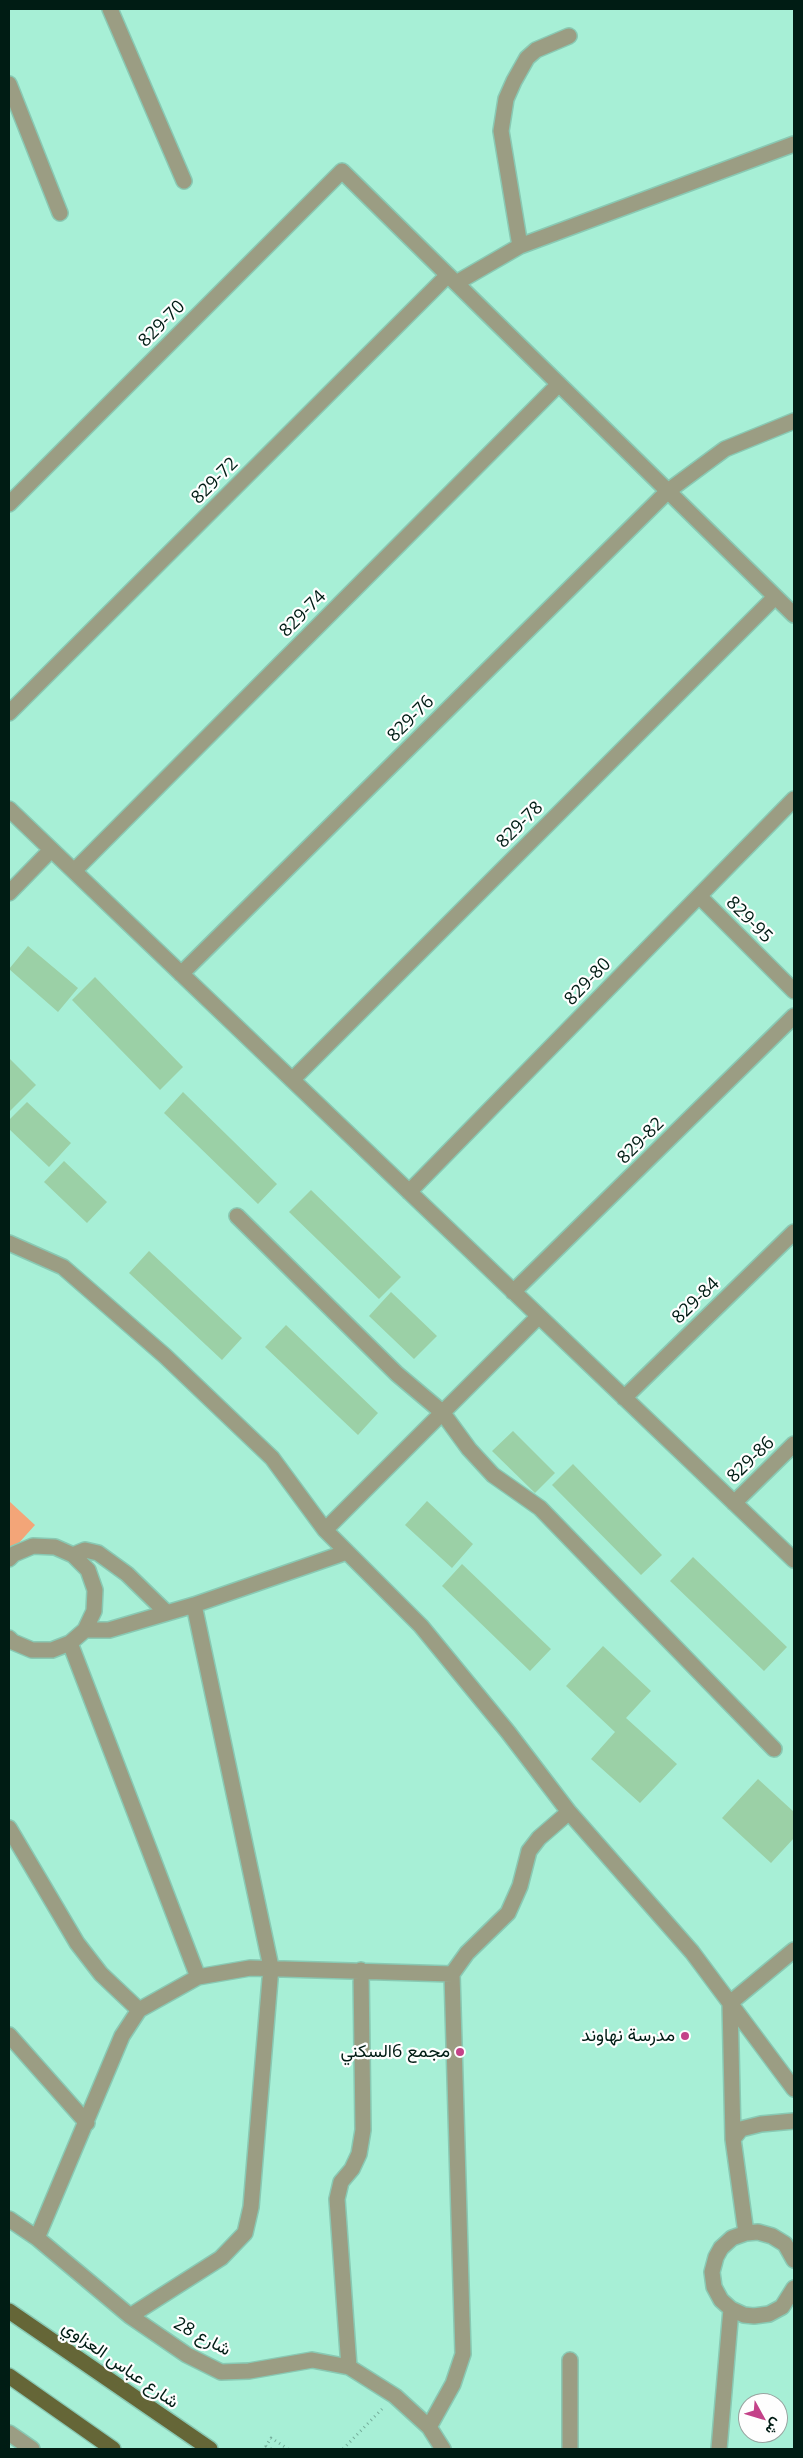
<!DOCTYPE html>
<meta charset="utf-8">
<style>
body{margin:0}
#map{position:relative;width:803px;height:2458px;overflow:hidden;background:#a7efd6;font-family:"Open Sans",Vazirmatn,sans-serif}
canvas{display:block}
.frame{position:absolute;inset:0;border:10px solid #001c14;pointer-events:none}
.north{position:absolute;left:738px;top:2393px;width:50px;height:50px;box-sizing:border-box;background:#fefefe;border:1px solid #98a4a0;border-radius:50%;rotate:129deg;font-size:14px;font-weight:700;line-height:20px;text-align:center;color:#001c14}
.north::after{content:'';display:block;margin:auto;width:18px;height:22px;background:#c44289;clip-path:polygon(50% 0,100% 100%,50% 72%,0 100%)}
</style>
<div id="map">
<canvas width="803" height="2458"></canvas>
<div class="frame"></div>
<div class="north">ش</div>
</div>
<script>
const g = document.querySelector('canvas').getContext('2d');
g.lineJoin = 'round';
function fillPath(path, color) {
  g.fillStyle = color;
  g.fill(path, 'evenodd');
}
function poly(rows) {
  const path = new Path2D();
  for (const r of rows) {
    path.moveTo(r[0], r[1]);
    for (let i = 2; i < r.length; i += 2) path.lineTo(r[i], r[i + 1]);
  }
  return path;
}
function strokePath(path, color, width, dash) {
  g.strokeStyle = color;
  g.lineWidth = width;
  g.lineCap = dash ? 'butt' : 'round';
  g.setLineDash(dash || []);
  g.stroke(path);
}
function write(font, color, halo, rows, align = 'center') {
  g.font = font + ' "Open Sans",Vazirmatn,sans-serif';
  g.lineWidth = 4.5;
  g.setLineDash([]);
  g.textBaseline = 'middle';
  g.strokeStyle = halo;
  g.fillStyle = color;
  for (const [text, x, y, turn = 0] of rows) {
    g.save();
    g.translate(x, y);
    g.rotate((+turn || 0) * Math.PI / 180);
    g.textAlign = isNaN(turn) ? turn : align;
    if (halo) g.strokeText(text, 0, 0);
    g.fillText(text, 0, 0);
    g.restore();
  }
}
fillPath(poly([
 [9,1501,35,1525,9,1554]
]), '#f3a578');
fillPath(poly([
 [28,946,78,988,58,1012,9,969],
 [95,977,183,1067,160,1090,72,1000],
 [9,1058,36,1085,9,1112],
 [183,1092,277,1184,258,1204,164,1113],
 [27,1102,71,1143,49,1167,9,1129,9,1120],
 [64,1161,107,1202,87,1223,44,1182],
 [311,1190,401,1277,379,1299,289,1212],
 [149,1251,242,1338,222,1360,129,1273],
 [391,1292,437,1336,414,1359,369,1316],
 [286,1325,378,1413,358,1435,265,1347],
 [513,1431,555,1473,535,1493,492,1451],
 [573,1464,662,1555,641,1575,552,1485],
 [427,1501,473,1544,452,1568,405,1525],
 [693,1557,787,1647,764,1671,670,1581],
 [462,1564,551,1649,530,1671,442,1586],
 [603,1646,651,1691,626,1718,677,1764,640,1803,591,1759,615,1732,566,1686],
 [758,1779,794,1812,794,1838,771,1863,722,1818]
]), '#9bd0a6');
const minor = poly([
 [110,9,184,181],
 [9,84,60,213],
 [520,246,794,144],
 [456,283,520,246,501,131,506,99,514,81,527,58,536,50,569,36],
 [9,504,342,171,794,615],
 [9,713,448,275],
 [9,809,794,1560],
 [74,871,559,384],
 [9,893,51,850],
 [699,896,794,991],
 [181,974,668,491,725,449,794,421],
 [292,1080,775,597],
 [409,1192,794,799],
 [237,1216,397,1374,442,1412,469,1449,493,1475,540,1508,774,1749],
 [9,1243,63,1267,165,1356,272,1458,325,1530,421,1626,508,1732,569,1812,692,1952,794,2089],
 [513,1292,794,1016],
 [624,1398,794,1232],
 [734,1503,794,1444],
 [325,1530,539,1316],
 [73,1555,85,1550,98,1553,127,1574,167,1613],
 [9,1559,14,1554,33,1546,55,1547,73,1555,88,1570,95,1590,94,1611,85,1630,70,1643,52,1650,32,1650,13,1642,9,1638],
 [85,1630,109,1630,194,1605,347,1552],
 [70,1643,198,1977],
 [9,1828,77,1943,101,1974,139,2010],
 [9,2035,87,2123],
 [733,2139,730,2003,794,1950],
 [9,2219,37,2238,130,2316,187,2355,221,2372,249,2371,312,2360,349,2367,395,2396,429,2427,443,2449],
 [746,2233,733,2139,741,2129,761,2124,794,2121],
 [37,2238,122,2036,139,2010,198,1977,250,1968,452,1974],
 [794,2260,785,2244,772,2236,758,2232,746,2233,732,2238,721,2248,716,2257,712,2272,714,2287,721,2300,731,2309,744,2315,754,2316,769,2314,782,2307,794,2288],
 [130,2316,221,2258,245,2233,251,2207,271,1967,194,1605],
 [570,2360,570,2449],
 [349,2367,337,2199,341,2182,352,2169,359,2154,363,2130,361,1970],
 [429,2427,453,2384,463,2354,452,1974,467,1953,508,1913,520,1886,529,1851,539,1838,569,1812],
 [9,2433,32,2449],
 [719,2449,731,2309]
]);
const major = poly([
 [9,2311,210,2449],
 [9,2376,113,2449]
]);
strokePath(minor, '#89c9b3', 18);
strokePath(major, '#89c9b3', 18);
strokePath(poly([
 [271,2449,266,2446,271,2438,288,2449],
 [343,2449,382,2409]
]), '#75af9b', 3, [1, 4]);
strokePath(minor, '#9b9d83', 15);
strokePath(major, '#656637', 15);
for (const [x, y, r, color] of [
 [685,2036,5,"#c44289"],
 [460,2052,5,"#c44289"]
]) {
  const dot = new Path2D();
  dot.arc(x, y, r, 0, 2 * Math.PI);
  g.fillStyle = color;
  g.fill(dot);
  strokePath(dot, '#fefefe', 2);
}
write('18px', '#001c14', '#fefefe', [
 ["829-70",162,324,-45],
 ["829-72",215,481,-45],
 ["829-74",303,614,-45],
 ["829-76",411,719,-45],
 ["829-78",520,825,-45],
 ["829-95",749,920,45],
 ["829-80",588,982,-46],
 ["829-82",641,1141,-45],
 ["829-84",696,1301,-44],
 ["829-86",751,1460,-44],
 ["شارع 28",202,2337,28],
 ["شارع عباس العزاوي",120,2365,35]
]);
write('18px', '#001c14', '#fefefe', [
 ["مدرسة نهاوند",675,2036],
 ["مجمع 6السكني",450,2052]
], 'right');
</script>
